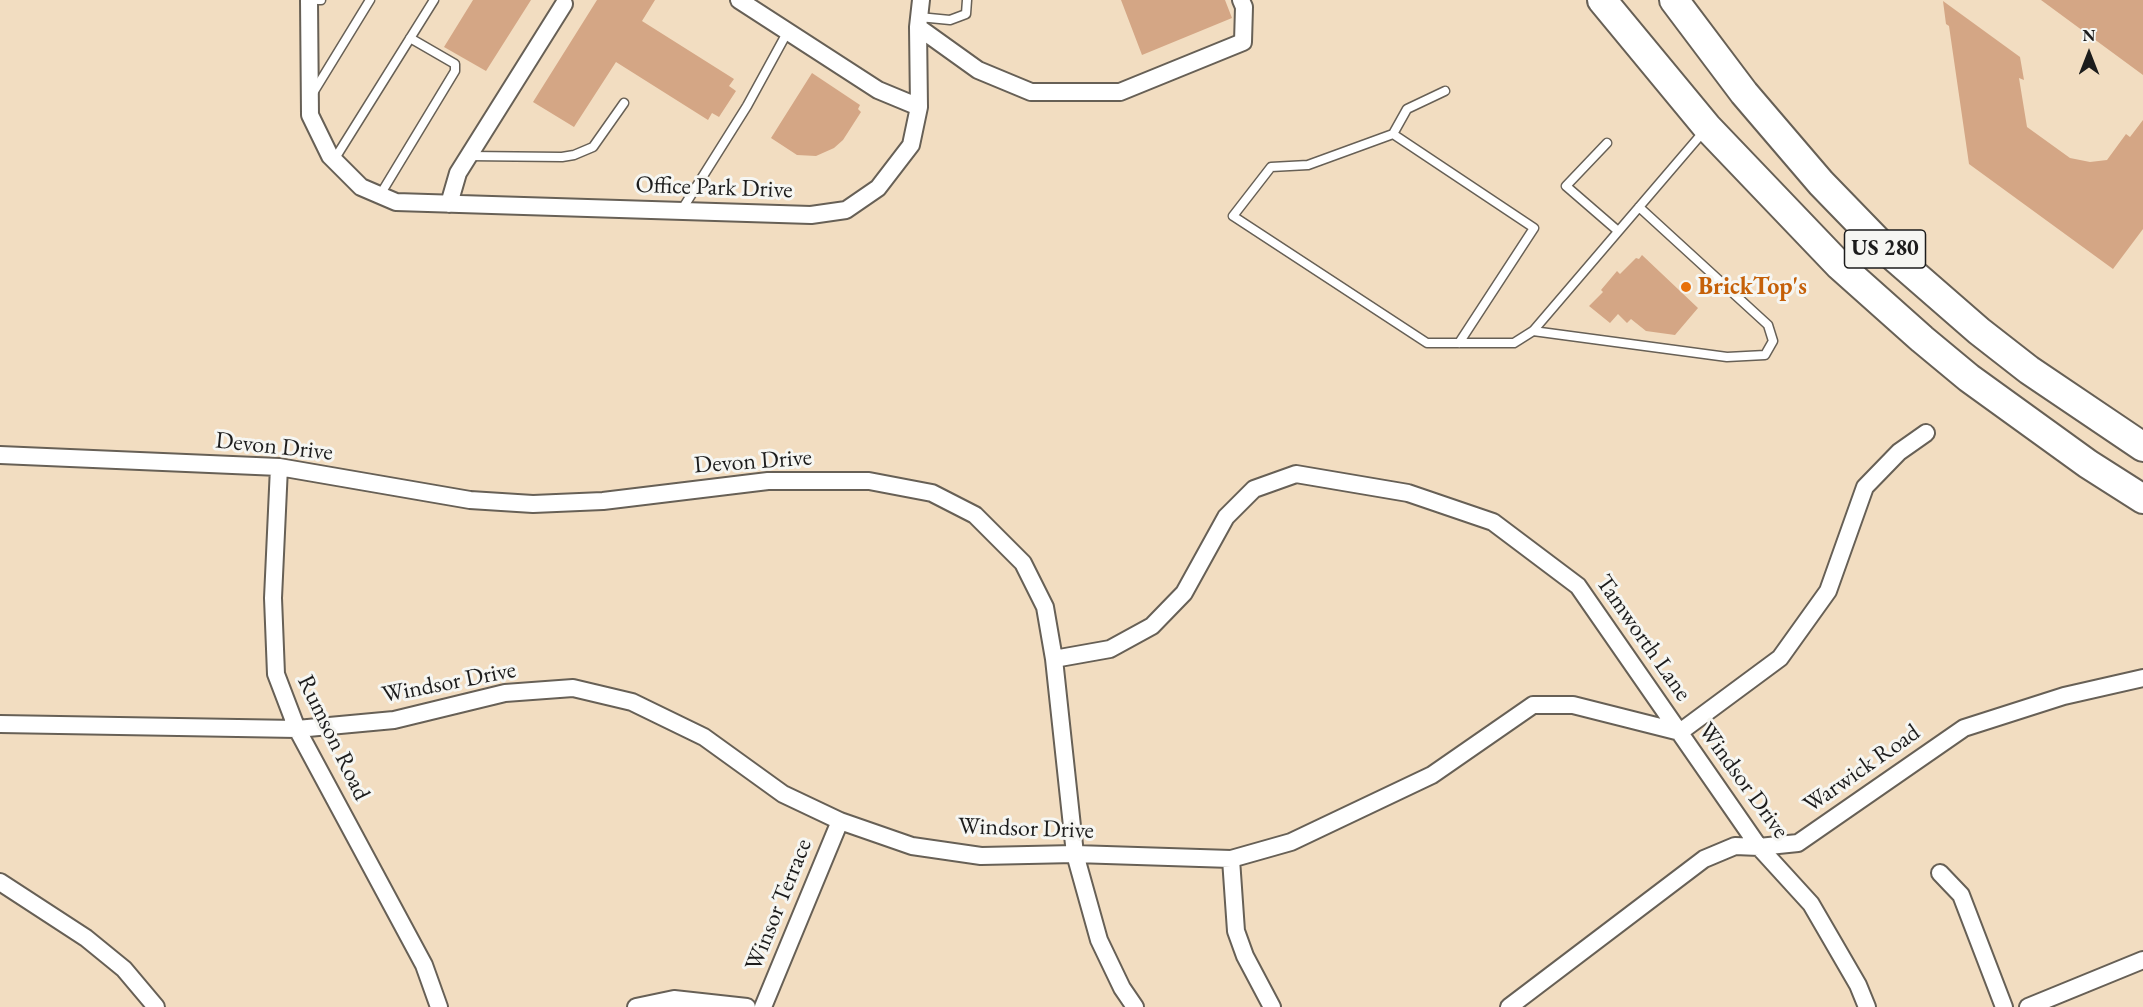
<!DOCTYPE html>
<style>
body{margin:0}
#map{position:relative;width:2143px;height:1007px;overflow:hidden;background:#f2ddc1;font-family:"EB Garamond",serif}
canvas{display:block}
.north{position:absolute;left:2059px;top:24px;width:60px;height:60px;-webkit-text-stroke:4px #f6f6f2;paint-order:stroke;rotate:0deg;font-size:16px;font-weight:700;line-height:24px;text-align:center;color:#1c1c1c}
.north::after{content:'';display:block;margin:auto;width:21px;height:27px;background:#1c1c1c;clip-path:polygon(50% 0,100% 100%,50% 72%,0 100%)}
</style>
<div id="map">
<canvas width="2143" height="1007"></canvas>
<div class="north">N</div>
</div>
<script>
const g = document.querySelector('canvas').getContext('2d');
g.lineJoin = 'round';
function fillPath(path, color) {
  g.fillStyle = color;
  g.fill(path, 'evenodd');
}
function poly(rows) {
  const path = new Path2D();
  for (const r of rows) {
    path.moveTo(r[0], r[1]);
    for (let i = 2; i < r.length; i += 2) path.lineTo(r[i], r[i + 1]);
  }
  return path;
}
function strokePath(path, color, width, dash) {
  g.strokeStyle = color;
  g.lineWidth = width;
  g.lineCap = dash ? 'butt' : 'round';
  g.setLineDash(dash || []);
  g.stroke(path);
}
function write(font, color, halo, rows, align = 'center') {
  g.font = font + ' "EB Garamond",serif';
  g.lineWidth = 6;
  g.setLineDash([]);
  g.textBaseline = 'middle';
  g.strokeStyle = halo;
  g.fillStyle = color;
  for (const [text, x, y, turn = 0] of rows) {
    g.save();
    g.translate(x, y);
    g.rotate((+turn || 0) * Math.PI / 180);
    g.textAlign = isNaN(turn) ? turn : align;
    if (halo) g.strokeText(text, 0, 0);
    g.fillText(text, 0, 0);
    g.restore();
  }
}
fillPath(poly([
 [473,0,531,0,486,71,444,47],
 [597,0,655,0,642,21,734,79,729,86,736,91,719,117,712,113,708,120,616,62,574,127,533,102],
 [1121,0,1225,0,1232,18,1142,55],
 [2041,0,2143,0,2143,75],
 [1943,1,2020,57,2024,80,2019,78,2027,127,2070,158,2090,162,2107,160,2126,134,2130,137,2143,120,2143,229,2113,269,1969,164,1949,26,1946,24],
 [812,73,860,105,858,109,861,112,843,140,834,148,816,156,797,155,771,138],
 [1642,255,1698,308,1675,335,1646,331,1631,319,1627,323,1618,314,1610,323,1589,306,1603,292,1601,290,1617,271,1620,274,1636,258,1639,259]
]), '#d4a685');
const service = poly([
 [318,0,321,0],
 [919,17,950,20,966,14,967,0],
 [1445,91,1407,109,1393,134,1308,165,1271,167,1233,216,1427,343,1514,343,1533,331,1705,130],
 [313,93,370,0],
 [1393,134,1534,228,1459,343],
 [1607,143,1566,186,1618,231],
 [469,156,562,157,574,155,593,147,624,103],
 [334,160,434,0],
 [380,195,455,71,455,64,410,38],
 [681,211,747,106,788,31],
 [1533,331,1727,357,1765,355,1773,341,1768,325,1639,207]
]);
const minor = poly([
 [309,0,310,115,330,156,361,187,396,202,811,215,846,210,878,188,911,145,919,107,918,27,921,0],
 [739,0,878,90,919,107],
 [918,27,978,70,1031,92,1120,92,1243,42,1244,7,1241,0],
 [449,204,458,173,564,4],
 [0,455,279,467,470,500,533,504,603,501,768,481,869,481,932,493,975,515,1023,563,1045,607,1054,659,1075,854,1099,940,1122,988,1135,1007],
 [279,467,273,598,276,674,297,729,424,965,439,1007],
 [1054,659,1110,649,1152,626,1184,593,1226,517,1254,489,1296,474,1408,493,1493,522,1578,586,1759,847,1811,904,1858,985,1867,1007],
 [0,724,297,729,394,720,505,693,573,688,632,702,704,737,783,794,840,821,912,846,981,856,1075,854,1231,859,1291,842,1432,775,1533,705,1573,705,1680,732],
 [1680,732,1780,658,1828,591,1865,487,1899,452,1926,433],
 [1231,859,1236,931,1245,956,1272,1007],
 [1940,873,1961,895,2004,1007],
 [0,882,86,938,124,969,156,1007],
 [636,1007,674,999,747,1007],
 [763,1007,840,821],
 [1509,1007,1704,859,1735,846,1759,847,1798,843,1964,728,2064,696,2143,678],
 [2028,1007,2143,960]
]);
const trunk = poly([
 [1602,0,1707,127,1839,265,1922,339,1969,378,2088,464,2143,499],
 [1674,0,1744,93,1821,183,1886,250,1979,331,2029,370,2143,447]
]);
strokePath(service, '#676056', 11);
strokePath(minor, '#676056', 20);
strokePath(trunk, '#676056', 32);
strokePath(service, '#fff', 8);
strokePath(minor, '#fff', 16);
strokePath(trunk, '#fff', 28);
for (const [x, y, r, color] of [
 [1686,287,6,"#e8710a"]
]) {
  const dot = new Path2D();
  dot.arc(x, y, r, 0, 2 * Math.PI);
  g.fillStyle = color;
  g.fill(dot);
  strokePath(dot, '#f6f6f2', 2);
}
for (const [x, y, w] of [
 [1885,249,81]
]) {
  const box = new Path2D();
  box.roundRect(x - w / 2, y - 19, w, 38, 4.5);
  g.fillStyle = '#f6f6f2';
  g.fill(box);
  strokePath(box, '#1c1c1c', 1.5);
}
write('bold 22px', '#1c1c1c', null, [
 ["US 280",1885,249]
]);
write('24px', '#1c1c1c', '#f6f6f2', [
 ["Office Park Drive",714,188,2],
 ["Devon Drive",274,447,6],
 ["Devon Drive",753,462,-4],
 ["Tamworth Lane",1643,638,55],
 ["Windsor Drive",449,683,-11],
 ["Rumson Road",333,738,64],
 ["Warwick Road",1862,769,-35],
 ["Windsor Drive",1743,781,54],
 ["Windsor Drive",1026,829,2],
 ["Winsor Terrace",779,905,-68]
]);
write('bold 24px', '#c56008', '#f6f6f2', [
 ["BrickTop's",1698,287]
], 'left');
</script>
